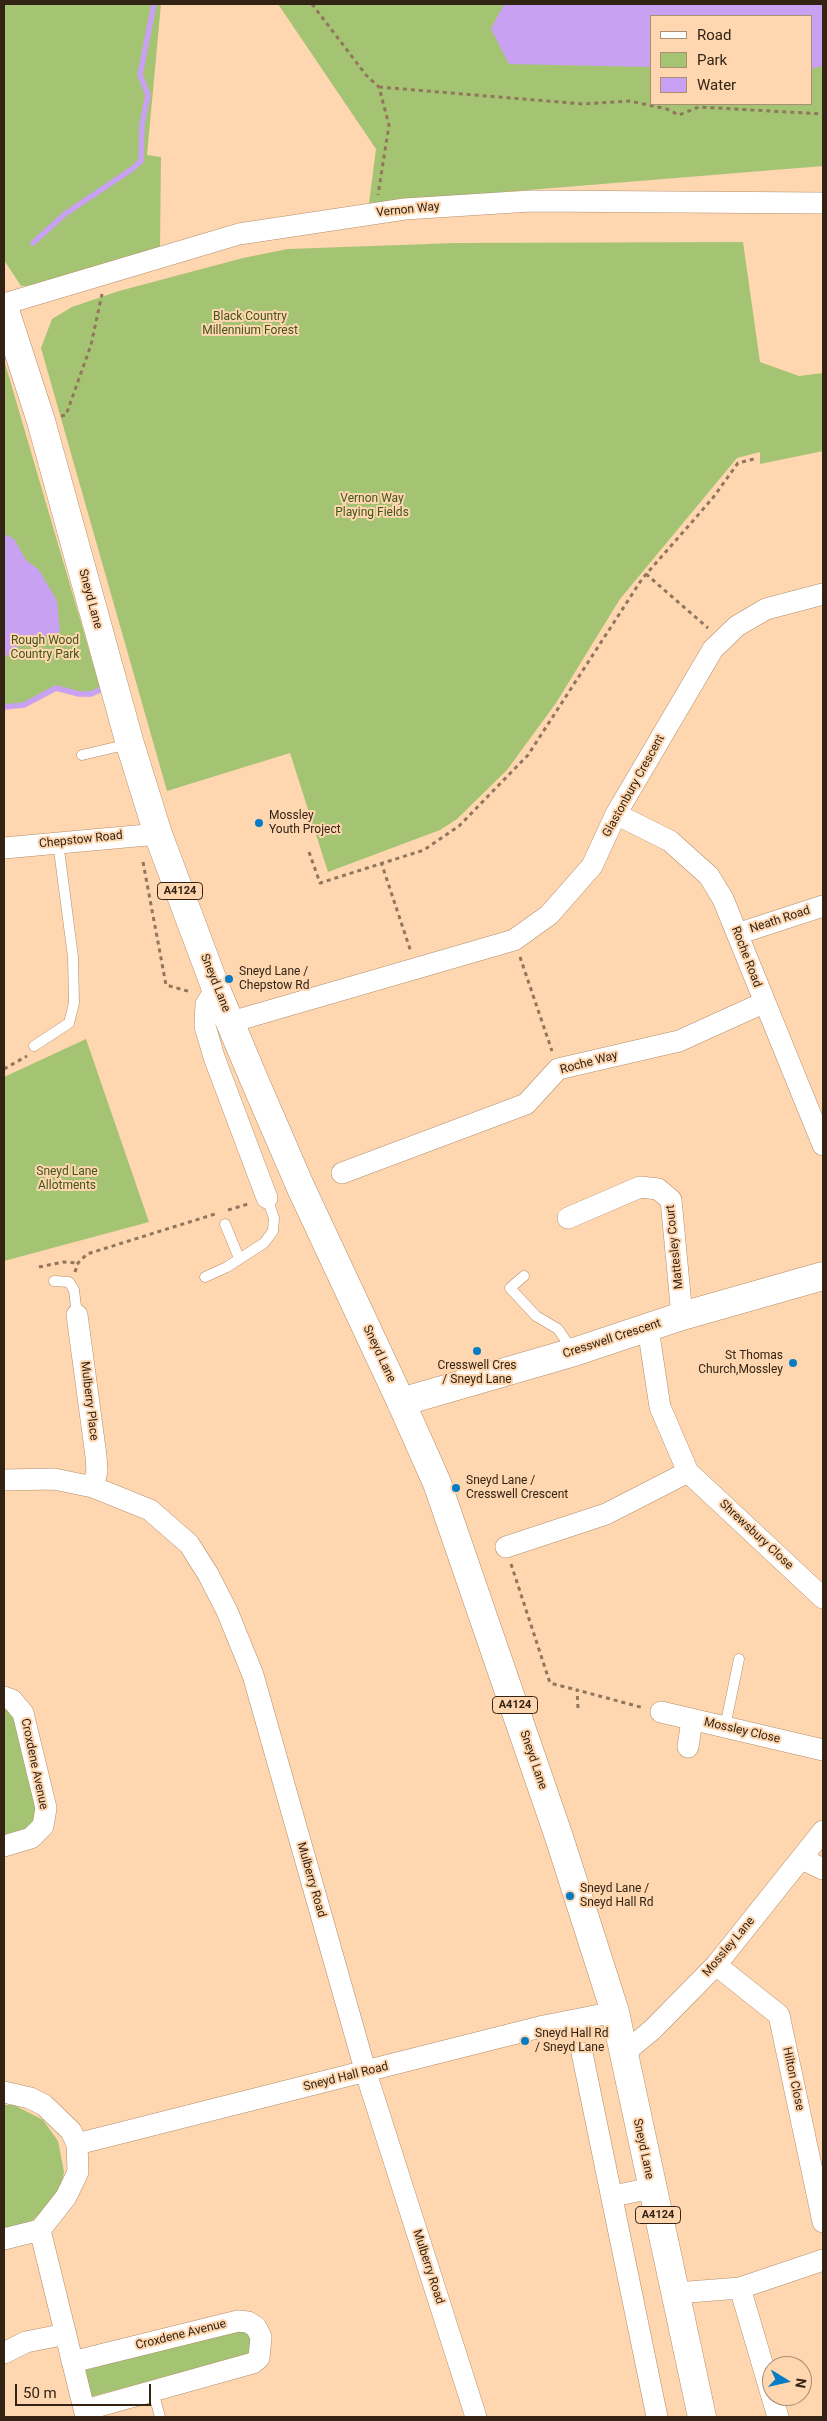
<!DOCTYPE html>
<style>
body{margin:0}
#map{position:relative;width:827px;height:2421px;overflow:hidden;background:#fed6b0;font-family:Roboto,sans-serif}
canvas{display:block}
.frame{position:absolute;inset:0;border:5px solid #322314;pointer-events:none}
.legend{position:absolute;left:650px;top:15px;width:162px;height:90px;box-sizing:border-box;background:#fed6b0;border:1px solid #ac8e72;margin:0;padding:6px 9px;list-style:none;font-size:15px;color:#322314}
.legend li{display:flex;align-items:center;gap:10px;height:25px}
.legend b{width:25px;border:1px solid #ac8e72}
.north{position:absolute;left:762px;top:2356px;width:50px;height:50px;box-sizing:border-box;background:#fed6b0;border:1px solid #ac8e72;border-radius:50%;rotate:99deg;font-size:14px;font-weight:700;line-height:20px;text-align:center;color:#322314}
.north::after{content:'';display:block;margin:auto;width:18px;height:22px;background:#057cc5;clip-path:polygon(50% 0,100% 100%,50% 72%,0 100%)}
.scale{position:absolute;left:15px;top:2384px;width:136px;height:22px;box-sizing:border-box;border:2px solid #322314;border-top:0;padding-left:6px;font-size:15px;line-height:18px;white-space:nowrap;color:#322314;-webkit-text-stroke:4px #fed6b0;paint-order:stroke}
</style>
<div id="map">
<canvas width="827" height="2421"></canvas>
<div class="frame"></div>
<ul class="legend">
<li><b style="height:6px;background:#fff"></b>Road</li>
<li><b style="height:14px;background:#a5c473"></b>Park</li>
<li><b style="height:14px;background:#c8a1f3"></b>Water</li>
</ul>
<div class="north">N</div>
<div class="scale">50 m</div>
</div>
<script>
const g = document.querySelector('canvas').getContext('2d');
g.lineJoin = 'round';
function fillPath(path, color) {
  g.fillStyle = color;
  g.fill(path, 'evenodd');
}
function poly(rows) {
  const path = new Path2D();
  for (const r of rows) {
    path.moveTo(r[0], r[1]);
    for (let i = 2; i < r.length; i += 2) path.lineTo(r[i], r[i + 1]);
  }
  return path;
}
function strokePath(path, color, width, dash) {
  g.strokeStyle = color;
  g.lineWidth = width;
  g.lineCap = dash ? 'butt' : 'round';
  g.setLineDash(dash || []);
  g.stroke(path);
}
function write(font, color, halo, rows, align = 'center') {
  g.font = font + ' Roboto,sans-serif';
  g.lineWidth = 4;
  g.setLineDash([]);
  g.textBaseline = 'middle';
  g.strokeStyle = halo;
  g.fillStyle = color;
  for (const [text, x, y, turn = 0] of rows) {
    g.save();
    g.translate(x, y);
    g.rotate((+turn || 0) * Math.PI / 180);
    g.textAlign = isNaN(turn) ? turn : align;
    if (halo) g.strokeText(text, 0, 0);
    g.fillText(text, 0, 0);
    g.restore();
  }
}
fillPath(poly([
 [4,4,161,4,147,155,161,157,160,247,42,285,21,286,4,260],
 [278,4,823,4,823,166,369,203,376,149],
 [651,16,811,16,811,104,651,104],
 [743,242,760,362,799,376,823,373,823,451,760,464,760,452,737,458,620,599,556,703,507,770,457,819,440,830,328,872,290,753,167,791,41,348,52,319,72,307,119,291,243,258,288,249,456,243],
 [4,360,97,677,104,688,91,694,79,694,56,688,24,705,4,707],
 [86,1039,149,1222,4,1261,4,1077],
 [4,1704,14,1716,39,1815,35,1825,4,1838],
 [4,2105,14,2105,43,2120,58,2141,64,2172,61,2188,50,2205,27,2225,4,2231],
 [236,2329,250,2331,253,2351,245,2355,90,2397,82,2371]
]), '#a5c473');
fillPath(poly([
 [504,4,823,4,823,66,811,69,811,16,651,16,651,67,509,64,491,29],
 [4,534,14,539,26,560,39,570,57,601,60,632,24,642,4,658]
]), '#c8a1f3');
strokePath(poly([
 [33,243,65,214,132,169,141,161,142,124,148,95,140,75,154,4],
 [4,707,24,705,56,688,79,694,91,694,104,688]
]), '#c8a1f3', 5.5);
const lane = poly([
 [82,755,129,744],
 [34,1046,69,1023,74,1003,73,957,58,842],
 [225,1224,239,1258],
 [524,1276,510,1288,536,1316,558,1329,573,1351],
 [205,1277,227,1267,264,1243,273,1231,274,1218,267,1198],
 [54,1281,69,1282,74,1290,77,1315],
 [725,1727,739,1659],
 [153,2391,160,2417]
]);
const street = poly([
 [4,304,239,234,405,209,531,201,823,203],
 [616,814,670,841,709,876,723,899,823,1145],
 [4,848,158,834],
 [737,934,823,906],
 [216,989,206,1004,205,1026,214,1057,267,1198],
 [231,1022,514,940,549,915,592,866,616,814,713,649,737,626,766,609,823,594],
 [342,1173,526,1104,558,1069,679,1041,763,1003],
 [568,1218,640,1187,658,1189,671,1200,682,1316],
 [77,1315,96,1456,97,1471,93,1487],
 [648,1328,660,1407,688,1472,823,1598],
 [4,1480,54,1479,93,1487,150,1510,189,1544,208,1574,227,1611,253,1675,366,2073,476,2417],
 [506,1547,606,1514,688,1472],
 [4,1697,12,1700,23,1713,46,1808,43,1826,31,1838,4,1846],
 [661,1712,823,1750],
 [688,1747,692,1720],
 [802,1859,823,1869],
 [716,1965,779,2015,823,2222],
 [582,2053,657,2417],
 [624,2053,652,2030,716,1965,823,1831],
 [4,2092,30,2098,44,2105,71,2131,77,2144,78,2172,66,2197,40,2230,4,2239],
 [77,2144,544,2026,615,2012],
 [613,2196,652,2188],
 [40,2230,86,2417],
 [740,2288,778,2417],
 [676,2293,740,2288,823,2260],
 [4,2353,26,2342,66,2334],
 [72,2362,238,2321,248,2322,256,2327,261,2337,259,2358,253,2363,85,2410]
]);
const secondary = poly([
 [401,1402,574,1352,682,1316,823,1276]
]);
const primary = poly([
 [4,307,41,421,130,744,158,834,216,989,256,1084,301,1188,401,1402,437,1483,559,1837,615,2012,702,2417]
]);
strokePath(lane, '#b38e6a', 11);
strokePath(street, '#b38e6a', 22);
strokePath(secondary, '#b38e6a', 29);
strokePath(primary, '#b38e6a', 29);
strokePath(poly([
 [312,4,366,75,379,87,389,125,378,195],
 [379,87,583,104,629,101,667,109,679,115,699,107,823,114],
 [61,416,66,415,91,345,102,294],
 [646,574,708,628],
 [309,852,320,883,424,850,459,826,528,755,642,579,712,499,738,463,754,459],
 [143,862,166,985,191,992],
 [381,862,411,952],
 [520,957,552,1051],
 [4,1069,27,1056],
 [228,1210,248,1204],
 [39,1267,63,1262,78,1263],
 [75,1272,78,1263,87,1254,215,1214],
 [511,1564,550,1683,577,1690],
 [578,1708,577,1690,644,1708]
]), '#90765c', 3, [4, 4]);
strokePath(lane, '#fff', 10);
strokePath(street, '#fff', 21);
strokePath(secondary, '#fff', 28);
strokePath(primary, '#fff', 28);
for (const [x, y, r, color] of [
 [259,823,5,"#057cc5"],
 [229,979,5,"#057cc5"],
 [477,1351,5,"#057cc5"],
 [793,1363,5,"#057cc5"],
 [456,1488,5,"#057cc5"],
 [570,1896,5,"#057cc5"],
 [525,2041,5,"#057cc5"]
]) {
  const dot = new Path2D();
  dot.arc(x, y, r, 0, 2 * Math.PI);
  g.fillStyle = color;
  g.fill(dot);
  strokePath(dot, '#fed6b0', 2);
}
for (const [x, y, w] of [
 [180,891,45],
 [515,1705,45],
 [658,2215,45]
]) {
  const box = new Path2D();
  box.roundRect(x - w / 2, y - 8.5, w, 17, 4);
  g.fillStyle = '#fed6b0';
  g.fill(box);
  strokePath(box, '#322314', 1);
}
write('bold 11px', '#322314', null, [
 ["A4124",180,891],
 ["A4124",515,1705],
 ["A4124",658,2215]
]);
write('12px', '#322314', '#fed6b0', [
 ["Vernon Way",408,210,-6],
 ["Sneyd Lane",90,599,75],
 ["Glastonbury Crescent",634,786,-61],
 ["Chepstow Road",81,840,-6],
 ["Neath Road",780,920,-18],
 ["Roche Road",746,957,69],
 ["Sneyd Lane",215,983,68],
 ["Roche Way",589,1063,-15],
 ["Mattesley Court",675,1247,-96],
 ["Cresswell Crescent",612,1339,-18],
 ["Sneyd Lane",379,1354,65],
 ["Mulberry Place",89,1401,83],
 ["Shrewsbury Close",756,1535,43],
 ["Mossley Close",742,1731,13],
 ["Sneyd Lane",533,1760,71],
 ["Croxdene Avenue",34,1764,78],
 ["Mulberry Road",311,1880,74],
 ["Mossley Lane",729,1947,-50],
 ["Sneyd Hall Road",346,2077,-14],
 ["Hilton Close",793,2079,78],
 ["Sneyd Lane",643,2149,78],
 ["Mulberry Road",428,2267,72],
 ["Croxdene Avenue",181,2335,-14]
]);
write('12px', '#415618', '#fed6b0', [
 ["Black Country",250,317],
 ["Millennium Forest",250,331],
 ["Vernon Way",372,499],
 ["Playing Fields",372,513],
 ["Rough Wood",45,641],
 ["Country Park",45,655],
 ["Sneyd Lane",67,1172],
 ["Allotments",67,1186]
]);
write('12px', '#322314', '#fed6b0', [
 ["Mossley",269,816],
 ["Youth Project",269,830],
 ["Sneyd Lane /",239,972],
 ["Chepstow Rd",239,986],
 ["St Thomas",783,1356,"right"],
 ["Church,Mossley",783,1370,"right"],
 ["Cresswell Cres",477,1366,"center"],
 ["/ Sneyd Lane",477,1380,"center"],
 ["Sneyd Lane /",466,1481],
 ["Cresswell Crescent",466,1495],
 ["Sneyd Lane /",580,1889],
 ["Sneyd Hall Rd",580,1903],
 ["Sneyd Hall Rd",535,2034],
 ["/ Sneyd Lane",535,2048]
], 'left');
</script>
